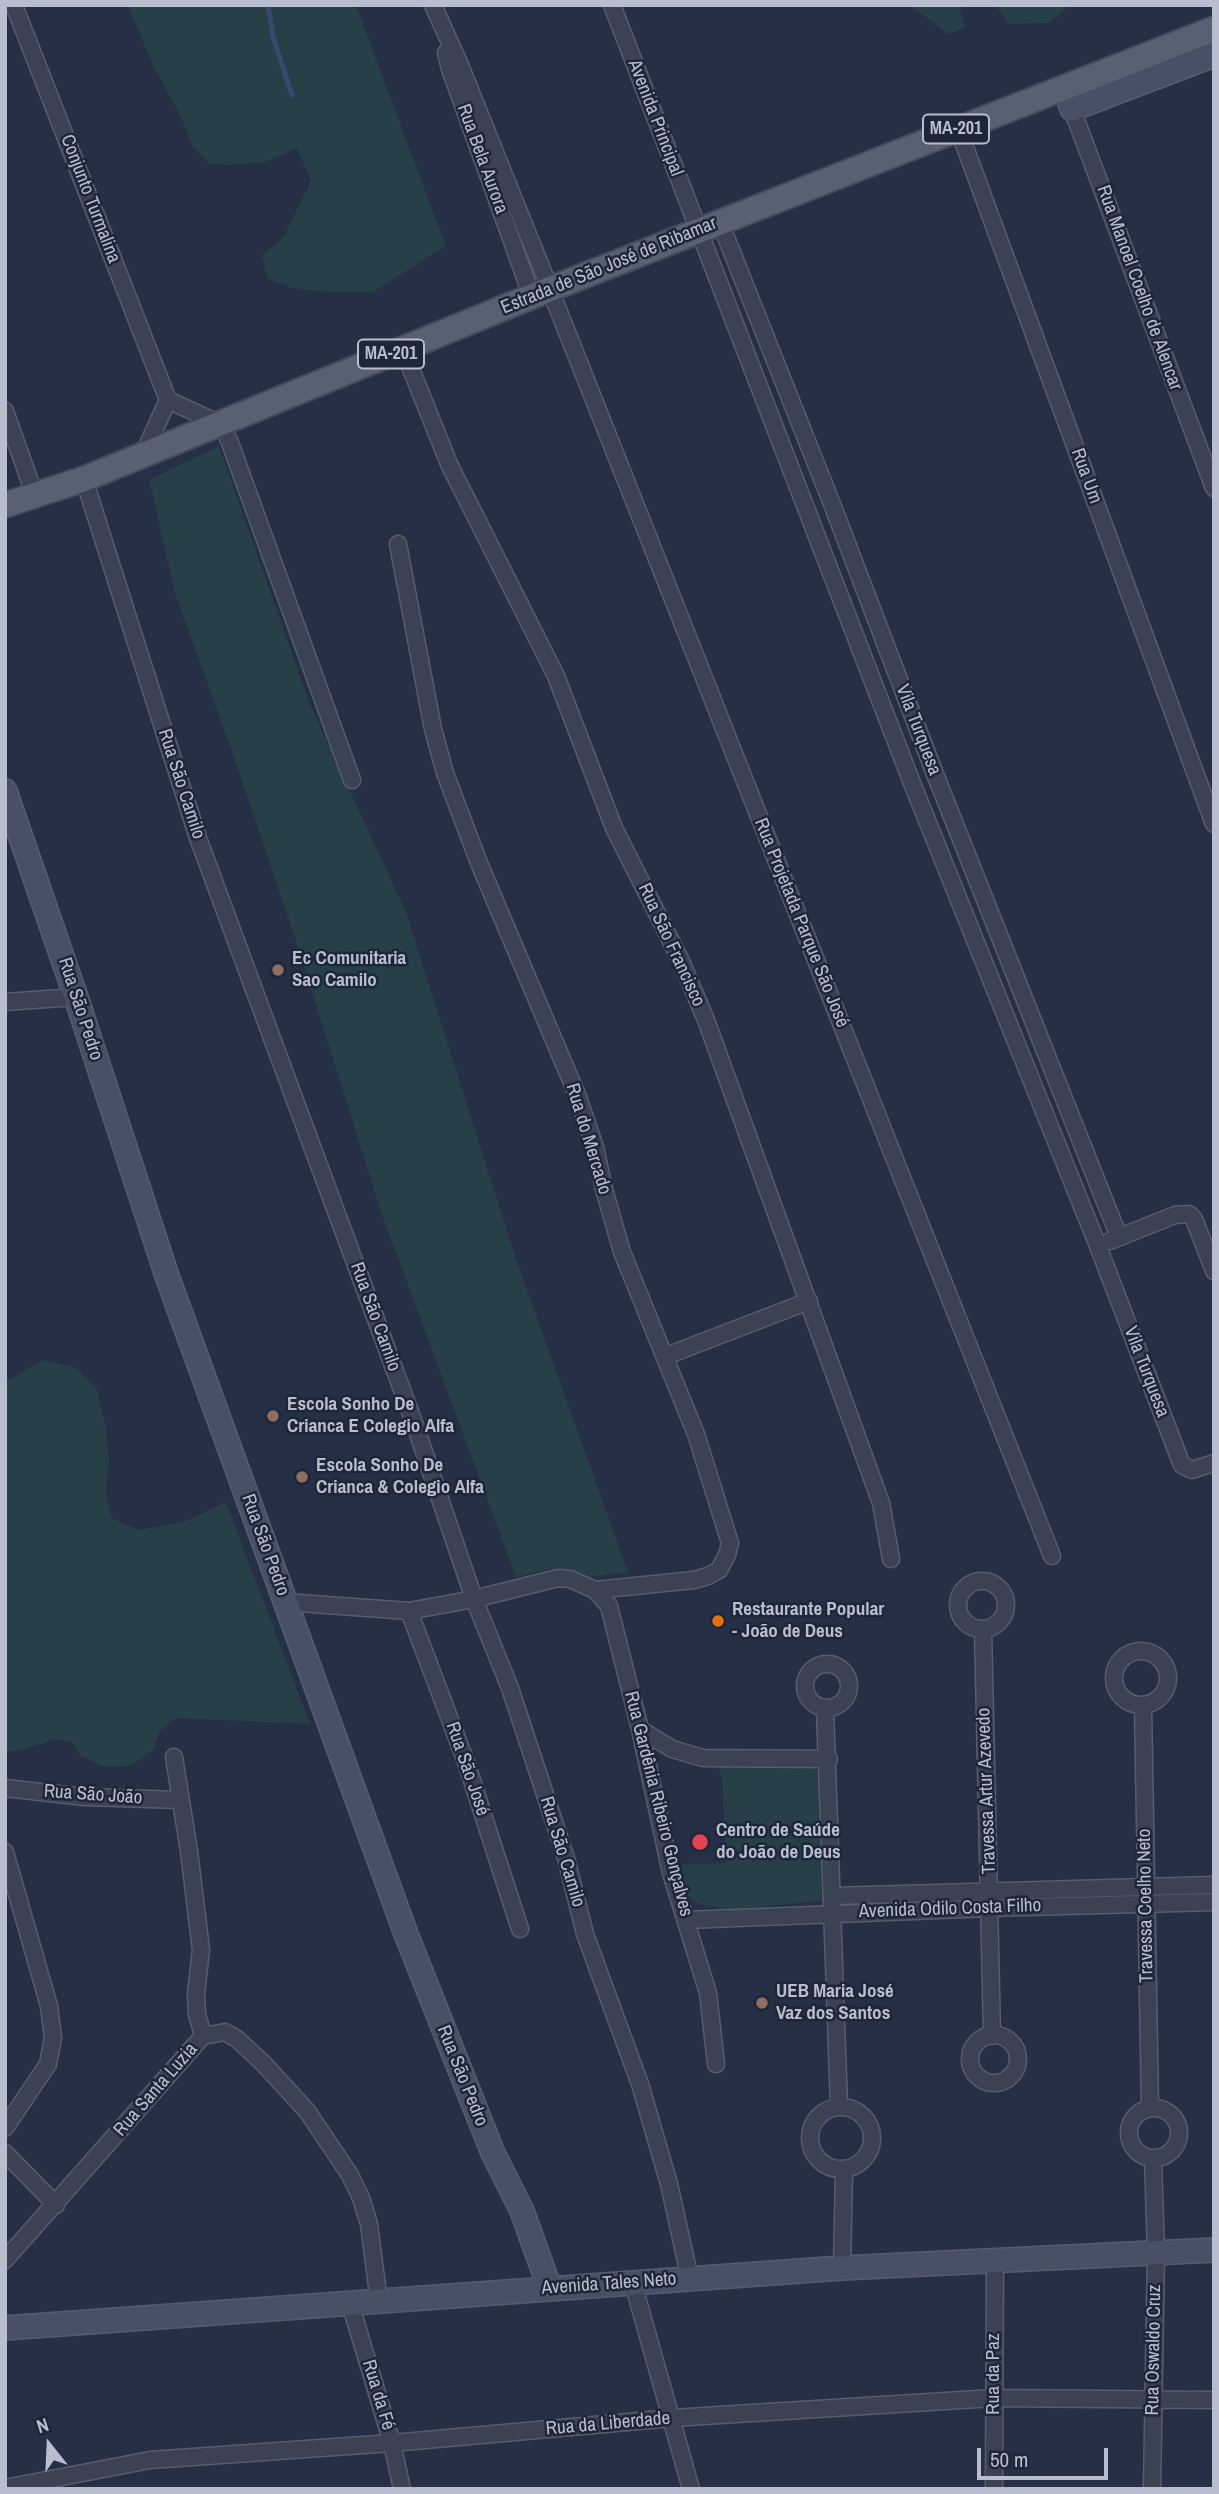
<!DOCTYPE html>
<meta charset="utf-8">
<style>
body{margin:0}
#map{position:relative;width:1219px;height:2494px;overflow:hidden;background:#252f45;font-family:"Archivo Narrow",sans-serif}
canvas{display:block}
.frame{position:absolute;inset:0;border:7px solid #b7bece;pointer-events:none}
.north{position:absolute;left:14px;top:2410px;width:70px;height:70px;-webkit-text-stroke:5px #1e273a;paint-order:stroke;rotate:342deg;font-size:19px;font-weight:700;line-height:28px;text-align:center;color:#b7bece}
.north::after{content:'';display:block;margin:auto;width:24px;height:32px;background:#b7bece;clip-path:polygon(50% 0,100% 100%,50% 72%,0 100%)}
.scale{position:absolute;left:977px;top:2448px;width:131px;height:32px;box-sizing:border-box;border:4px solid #b7bece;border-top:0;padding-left:9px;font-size:21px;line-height:24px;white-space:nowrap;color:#b7bece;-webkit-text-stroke:5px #1e273a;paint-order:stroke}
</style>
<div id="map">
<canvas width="1219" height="2494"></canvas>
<div class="frame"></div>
<div class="north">N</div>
<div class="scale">50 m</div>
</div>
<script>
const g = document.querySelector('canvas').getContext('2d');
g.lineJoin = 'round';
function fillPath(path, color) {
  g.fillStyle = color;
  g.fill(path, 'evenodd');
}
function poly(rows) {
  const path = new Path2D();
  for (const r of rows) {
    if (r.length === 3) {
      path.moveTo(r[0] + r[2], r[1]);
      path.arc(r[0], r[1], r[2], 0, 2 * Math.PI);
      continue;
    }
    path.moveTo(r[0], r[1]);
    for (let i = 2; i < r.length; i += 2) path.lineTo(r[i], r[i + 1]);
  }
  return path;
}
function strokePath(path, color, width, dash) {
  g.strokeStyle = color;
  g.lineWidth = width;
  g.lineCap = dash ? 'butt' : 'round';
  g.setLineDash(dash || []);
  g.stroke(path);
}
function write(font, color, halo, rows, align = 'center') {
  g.font = font + ' "Archivo Narrow",sans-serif';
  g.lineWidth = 5;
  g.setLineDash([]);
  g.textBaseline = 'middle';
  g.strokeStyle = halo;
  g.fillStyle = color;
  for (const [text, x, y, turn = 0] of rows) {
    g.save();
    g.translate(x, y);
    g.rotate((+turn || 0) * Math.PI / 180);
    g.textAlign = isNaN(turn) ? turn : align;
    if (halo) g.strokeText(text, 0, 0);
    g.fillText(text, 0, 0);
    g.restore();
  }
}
fillPath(poly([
 [128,5,356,5,446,246,373,292,328,292,292,288,268,279,262,256,284,236,311,181,297,148,265,162,227,165,209,164,193,147,180,115,153,66],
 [910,5,972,5,960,9,965,28,948,34],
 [995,5,1067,5,1067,7,1050,23,1009,24],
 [219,446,310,705,406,912,516,1259,628,1572,584,1578,552,1569,516,1577,381,1212,298,947,229,743,175,593,149,480],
 [42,1360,77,1368,97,1390,106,1427,109,1463,106,1491,111,1518,140,1530,189,1520,226,1502,310,1724,176,1718,160,1731,153,1750,130,1766,103,1767,81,1756,72,1742,56,1739,22,1750,5,1752,5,1382],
 [813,1764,817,1772,818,1788,822,1901,725,1910,696,1903,687,1894,681,1864,726,1863,722,1778,718,1765]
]), '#273f46');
strokePath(poly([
 [268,5,273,37,292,95]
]), '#37496d', 5);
const street = poly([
 [14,5,168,400,143,455],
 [433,5,460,65,550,289,1052,1556],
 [612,5,912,783,1098,1246,1180,1460,1182,1465,1192,1470,1214,1463],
 [446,53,450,69,532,297],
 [1072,109,1214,488],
 [958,128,1214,824],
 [720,222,832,504,935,774,1119,1237],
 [403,349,449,464,556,676,614,828,681,961,706,1020,881,1503,891,1559],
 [168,400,220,424,229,440,352,780],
 [5,411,35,496],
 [84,479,198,838,415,1425,474,1599,510,1688,566,1858,585,1934,640,2084,669,2184,690,2279],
 [398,544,433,729,445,773,479,863,578,1097,595,1147,604,1189,622,1252,696,1434,730,1543,727,1555,719,1570,708,1576,694,1580,595,1590],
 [5,1002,76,997],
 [1110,1241,1175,1215,1189,1214,1194,1219,1214,1271],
 [666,1356,809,1301],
 [982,1605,24],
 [285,1602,409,1611,474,1599,558,1578,570,1579,595,1590,609,1606,640,1729,671,1873,708,1993,716,2064],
 [409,1611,466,1762,520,1929],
 [983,1629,992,2036],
 [1141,1678,27],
 [827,1686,22],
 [1143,1705,1150,2108],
 [825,1709,839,2107],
 [640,1729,672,1749,703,1758,829,1759],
 [174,1757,189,1851,201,1950,196,1994,197,2014,203,2036],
 [5,1788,85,1797,180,1800],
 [5,1852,49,2006,53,2038,48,2064,5,2128],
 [833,1896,1214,1885],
 [686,1920,990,1908,1214,1902],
 [994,2059,24],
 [203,2036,225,2032,237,2039,263,2063,307,2111,350,2175,361,2198,369,2224,379,2302],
 [841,2138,31],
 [1154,2133,25],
 [5,2153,56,2205],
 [5,2260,203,2036],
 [842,2268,844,2169],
 [633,2283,691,2489],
 [350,2303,392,2443,402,2489],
 [5,2488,150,2460,392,2443,672,2418,994,2398,1214,2400],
 [994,2489,995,2260],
 [1152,2489,1156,2253,1153,2159]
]);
const secondary = poly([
 [1064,87,1072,109,1214,55],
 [5,791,76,997,167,1276,406,1934,493,2153,522,2211,550,2289],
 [5,2328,842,2268,1214,2250]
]);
const primary = poly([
 [5,505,84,479,550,289,1214,29]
]);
strokePath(street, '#555d6e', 19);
strokePath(secondary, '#555d6e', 26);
strokePath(primary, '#434b5d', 28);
strokePath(street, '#3a4254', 16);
strokePath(secondary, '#475067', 23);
strokePath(primary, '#586174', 24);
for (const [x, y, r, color] of [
 [278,970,7,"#8d6e63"],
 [273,1416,7,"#8d6e63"],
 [302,1477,7,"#8d6e63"],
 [718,1621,7,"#e8710a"],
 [700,1842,9,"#e0444e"],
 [762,2003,7,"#8d6e63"]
]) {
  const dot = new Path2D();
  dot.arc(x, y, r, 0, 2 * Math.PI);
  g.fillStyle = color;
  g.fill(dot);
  strokePath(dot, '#1e273a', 2.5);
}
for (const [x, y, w] of [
 [956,129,66],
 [391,354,66]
]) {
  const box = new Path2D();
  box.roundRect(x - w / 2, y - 14.5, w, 29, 5);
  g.fillStyle = '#1e273a';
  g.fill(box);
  strokePath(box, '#b7bece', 2);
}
write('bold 18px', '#b7bece', null, [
 ["MA-201",956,129],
 ["MA-201",391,354]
]);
write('19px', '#b7bece', '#1e273a', [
 ["Avenida Principal",655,118,69],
 ["Rua Bela Aurora",482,159,70],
 ["Conjunto Turmalina",90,199,69],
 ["Estrada de São José de Ribamar",609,266,-22],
 ["Rua Manoel Coelho de Alencar",1139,288,70],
 ["Rua Um",1086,476,70],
 ["Vila Turquesa",918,730,69],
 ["Rua São Camilo",181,784,72],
 ["Rua Projetada Parque São José",801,923,68],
 ["Rua São Francisco",671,945,65],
 ["Rua São Pedro",80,1009,72],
 ["Rua do Mercado",588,1139,73],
 ["Rua São Camilo",375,1317,70],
 ["Vila Turquesa",1146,1372,69],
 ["Rua São Pedro",265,1545,70],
 ["Rua São José",467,1769,71],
 ["Travessa Artur Azevedo",987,1791,-92],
 ["Rua São João",93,1795,4],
 ["Rua Gardênia Ribeiro Gonçalves",658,1804,76],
 ["Rua São Camilo",562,1852,73],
 ["Travessa Coelho Neto",1146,1906,-91],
 ["Avenida Odilo Costa Filho",950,1909,-2],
 ["Rua São Pedro",462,2076,68],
 ["Rua Santa Luzia",156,2090,-49],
 ["Avenida Tales Neto",609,2284,-4],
 ["Rua Oswaldo Cruz",1154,2350,-89],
 ["Rua da Paz",994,2374,-90],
 ["Rua da Fé",378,2395,73],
 ["Rua da Liberdade",608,2424,-5]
]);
write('bold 19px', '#b7bece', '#1e273a', [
 ["Ec Comunitaria",292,959],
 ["Sao Camilo",292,981],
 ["Escola Sonho De",287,1405],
 ["Crianca E Colegio Alfa",287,1427],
 ["Escola Sonho De",316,1466],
 ["Crianca & Colegio Alfa",316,1488],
 ["Restaurante Popular",732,1610],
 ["- João de Deus",732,1632],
 ["Centro de Saúde",716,1831],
 ["do João de Deus",716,1853],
 ["UEB Maria José",776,1992],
 ["Vaz dos Santos",776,2014]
], 'left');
</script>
